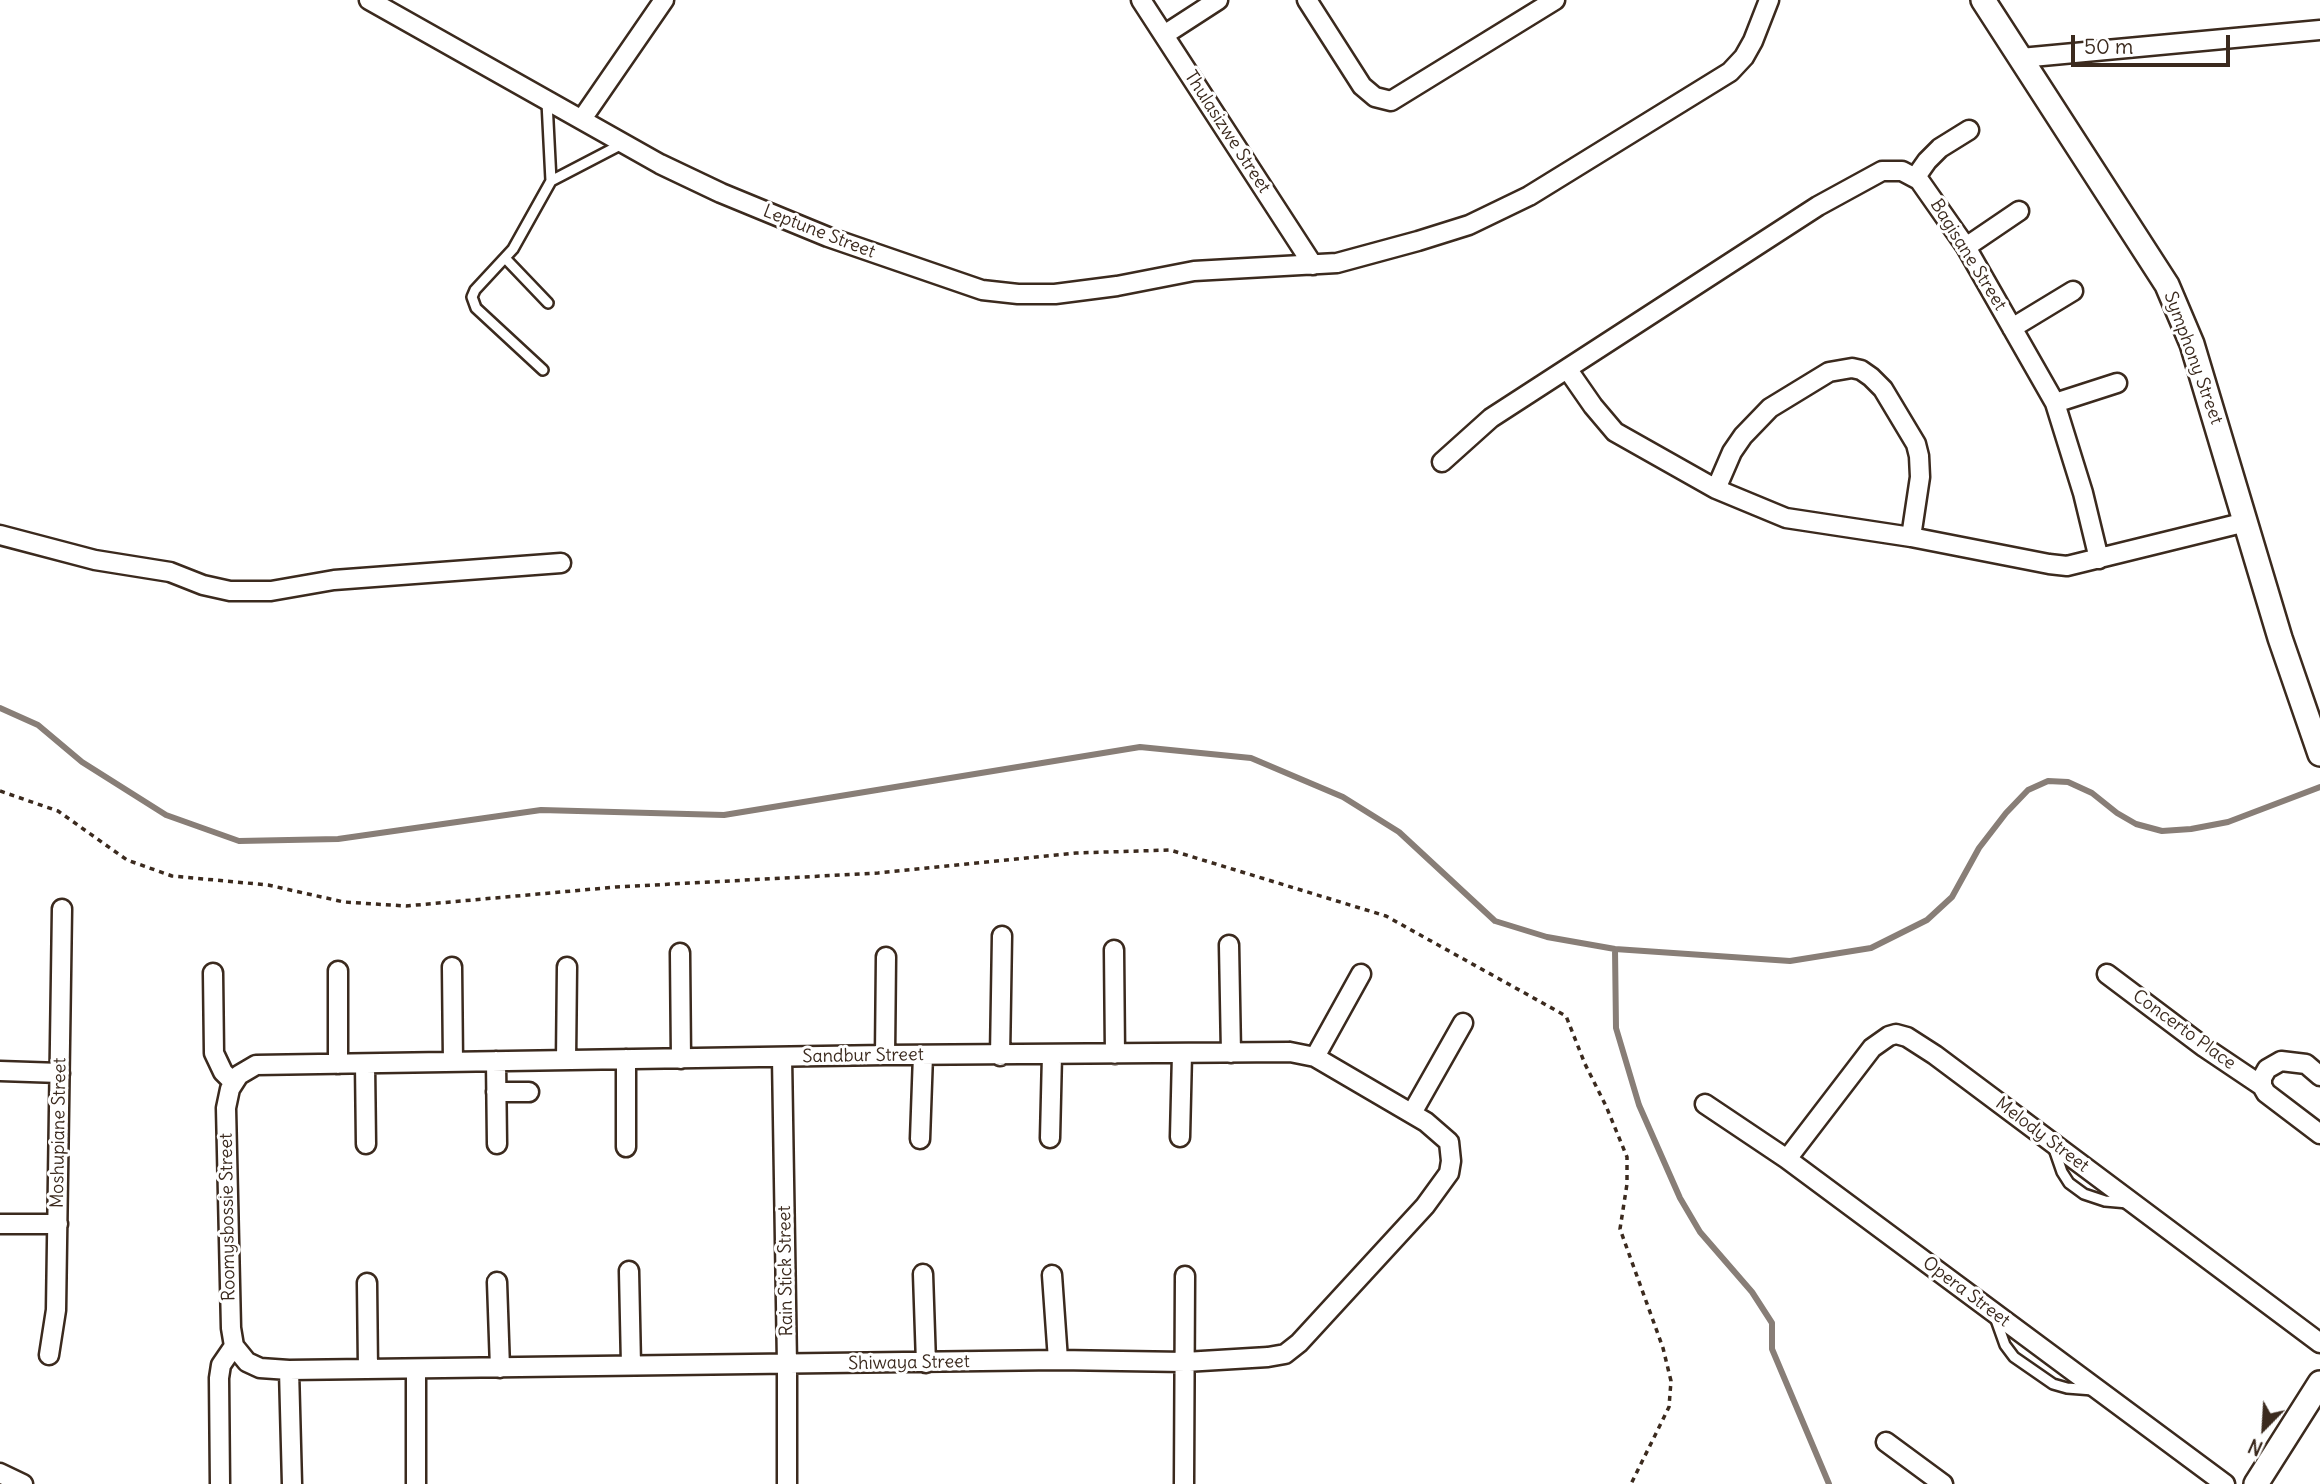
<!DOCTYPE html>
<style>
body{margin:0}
#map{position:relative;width:2320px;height:1484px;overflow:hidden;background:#fff;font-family:Delius,sans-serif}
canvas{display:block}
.north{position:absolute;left:2229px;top:1393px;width:70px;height:70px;-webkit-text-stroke:5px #fff;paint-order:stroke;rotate:204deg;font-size:19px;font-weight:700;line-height:28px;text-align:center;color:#3b2a1e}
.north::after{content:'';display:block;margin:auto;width:24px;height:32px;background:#3b2a1e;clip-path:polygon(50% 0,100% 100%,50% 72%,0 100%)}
.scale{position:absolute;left:2071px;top:35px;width:159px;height:32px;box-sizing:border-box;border:4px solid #3b2a1e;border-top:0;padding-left:9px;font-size:21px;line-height:24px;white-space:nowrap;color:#3b2a1e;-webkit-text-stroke:5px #fff;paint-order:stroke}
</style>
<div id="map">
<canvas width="2320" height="1484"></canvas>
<div class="north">N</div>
<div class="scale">50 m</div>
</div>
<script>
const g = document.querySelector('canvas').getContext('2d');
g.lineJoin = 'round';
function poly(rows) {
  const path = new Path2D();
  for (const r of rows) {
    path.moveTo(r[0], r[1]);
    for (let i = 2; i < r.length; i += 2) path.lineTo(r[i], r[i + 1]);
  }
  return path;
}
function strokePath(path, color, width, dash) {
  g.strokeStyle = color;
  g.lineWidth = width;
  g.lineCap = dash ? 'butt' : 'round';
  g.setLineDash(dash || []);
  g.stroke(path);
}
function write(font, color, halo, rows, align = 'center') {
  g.font = font + ' Delius,sans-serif';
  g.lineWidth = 6;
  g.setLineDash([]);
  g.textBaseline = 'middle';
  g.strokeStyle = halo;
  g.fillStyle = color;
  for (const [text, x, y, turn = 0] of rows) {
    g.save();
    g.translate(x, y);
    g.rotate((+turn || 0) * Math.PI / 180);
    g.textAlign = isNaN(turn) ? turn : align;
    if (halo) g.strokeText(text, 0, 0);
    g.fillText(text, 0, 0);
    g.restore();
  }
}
strokePath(poly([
 [0,708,38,725,82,762,166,815,239,841,338,839,541,810,724,815,1140,747,1251,758,1343,797,1399,832,1495,921,1547,937,1615,949,1790,961,1871,948,1927,920,1952,897,1979,848,2006,813,2028,790,2048,781,2068,782,2092,793,2117,813,2136,824,2162,831,2191,829,2228,822,2320,787],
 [1615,949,1616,1028,1639,1105,1680,1198,1700,1232,1752,1292,1772,1323,1772,1349,1829,1484]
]), '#887e77', 6);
const service = poly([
 [551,181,624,143],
 [505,258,548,303],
 [543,370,476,308,472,297,475,290,513,249,551,181,547,102],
 [2053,1146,2062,1172,2069,1183,2084,1194,2105,1201,2128,1203],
 [1995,1317,2005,1345,2014,1357,2053,1384,2067,1388,2093,1390]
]);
const minor = poly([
 [369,0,660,164,721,193,828,237,982,290,1018,294,1055,294,1117,286,1194,271,1337,263,1418,241,1469,225,1529,196,1730,72,1744,57,1753,41,1769,0],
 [1141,0,1313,265],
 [1307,0,1362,86,1375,97,1391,101,1555,0],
 [1164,35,1218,0],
 [2021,58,2320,30],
 [582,119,664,0],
 [1915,178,1927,161,1940,148,1969,130],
 [1966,247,2019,211],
 [2012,328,2073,291],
 [1568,370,1593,406,1615,432,1716,489,1786,518,1911,537,2049,564,2067,566,2246,522],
 [2055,403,2117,383],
 [1442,462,1491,418,1818,206,1882,171,1902,171,1919,180,1966,247,2055,403,2083,493,2099,559],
 [1716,489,1732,452,1743,436,1770,408,1829,372,1852,368,1861,370,1871,377,1883,389,1916,444,1919,456,1920,477,1911,537],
 [0,535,95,560,170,572,203,585,230,591,271,591,334,580,561,563],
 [1229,945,1231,1053],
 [1114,950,1115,1054],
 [680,953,681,1059],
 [452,967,453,1062],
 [338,971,338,1064],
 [213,973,214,1053,223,1072,233,1082],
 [2107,974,2204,1047,2262,1086],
 [1290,1052,1315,1057,1426,1122,1449,1142,1451,1161,1449,1173,1425,1206,1299,1343,1285,1354,1268,1357,1185,1362,1058,1360,289,1370,260,1368,247,1362,234,1346,231,1328,226,1108,230,1089,239,1075,256,1065,885,1055,1290,1052],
 [885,1055,886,957],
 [1000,1056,1002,936],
 [782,1057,787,1364,787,1484],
 [1315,1057,1361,974],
 [566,1060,567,967],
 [496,1061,497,1144],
 [365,1064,366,1144],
 [0,1071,60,1073],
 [2320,1076,2306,1064,2281,1061,2267,1069,2262,1078,2262,1086,2266,1093,2320,1134],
 [496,1092,529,1092],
 [1705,1104,1787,1159,2225,1484],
 [1412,1113,1463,1023],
 [1180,1137,1182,1054],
 [1050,1138,1052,1055],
 [920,1139,923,1055],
 [626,1147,626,1059],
 [1787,1159,1872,1048,1889,1036,1896,1034,1907,1037,1935,1055,2320,1343],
 [0,1224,58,1224],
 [629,1271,631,1365],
 [923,1274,926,1363],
 [1052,1275,1058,1360],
 [497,1282,500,1368],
 [367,1283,368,1369],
 [49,1355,56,1310,62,909],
 [289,1370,292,1484],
 [416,1370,416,1484],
 [1886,1442,1943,1484],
 [0,1473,23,1484],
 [220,1484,219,1378,221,1365,234,1346],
 [1184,1484,1185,1276]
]);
const tertiary = poly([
 [1983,0,2167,285,2192,344,2280,638,2320,754],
 [2256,1484,2320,1383]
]);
strokePath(service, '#3b2a1e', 14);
strokePath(minor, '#3b2a1e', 23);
strokePath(tertiary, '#3b2a1e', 28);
strokePath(poly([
 [0,791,58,811,127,860,172,876,268,885,344,902,406,906,616,887,878,873,1076,853,1170,850,1386,916,1566,1016,1585,1064,1606,1106,1627,1157,1627,1184,1620,1229,1663,1348,1671,1381,1669,1407,1631,1484]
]), '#3b2a1e', 3.5, [5, 5]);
strokePath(service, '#fff', 9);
strokePath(minor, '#fff', 18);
strokePath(tertiary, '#fff', 23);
write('18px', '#3b2a1e', '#fff', [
 ["Thulasizwe Street",1227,132,57],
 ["Leptune Street",819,232,21],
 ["Bagisane Street",1968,255,58],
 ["Symphony Street",2193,358,70],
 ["Concerto Place",2184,1030,36],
 ["Sandbur Street",863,1056,-1],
 ["Moshupiane Street",59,1133,-89],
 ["Melody Street",2042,1135,37],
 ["Roomysbossie Street",228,1217,-91],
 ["Rain Stick Street",786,1271,-91],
 ["Opera Street",1966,1292,37],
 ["Shiwaya Street",909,1363,-1]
]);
</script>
